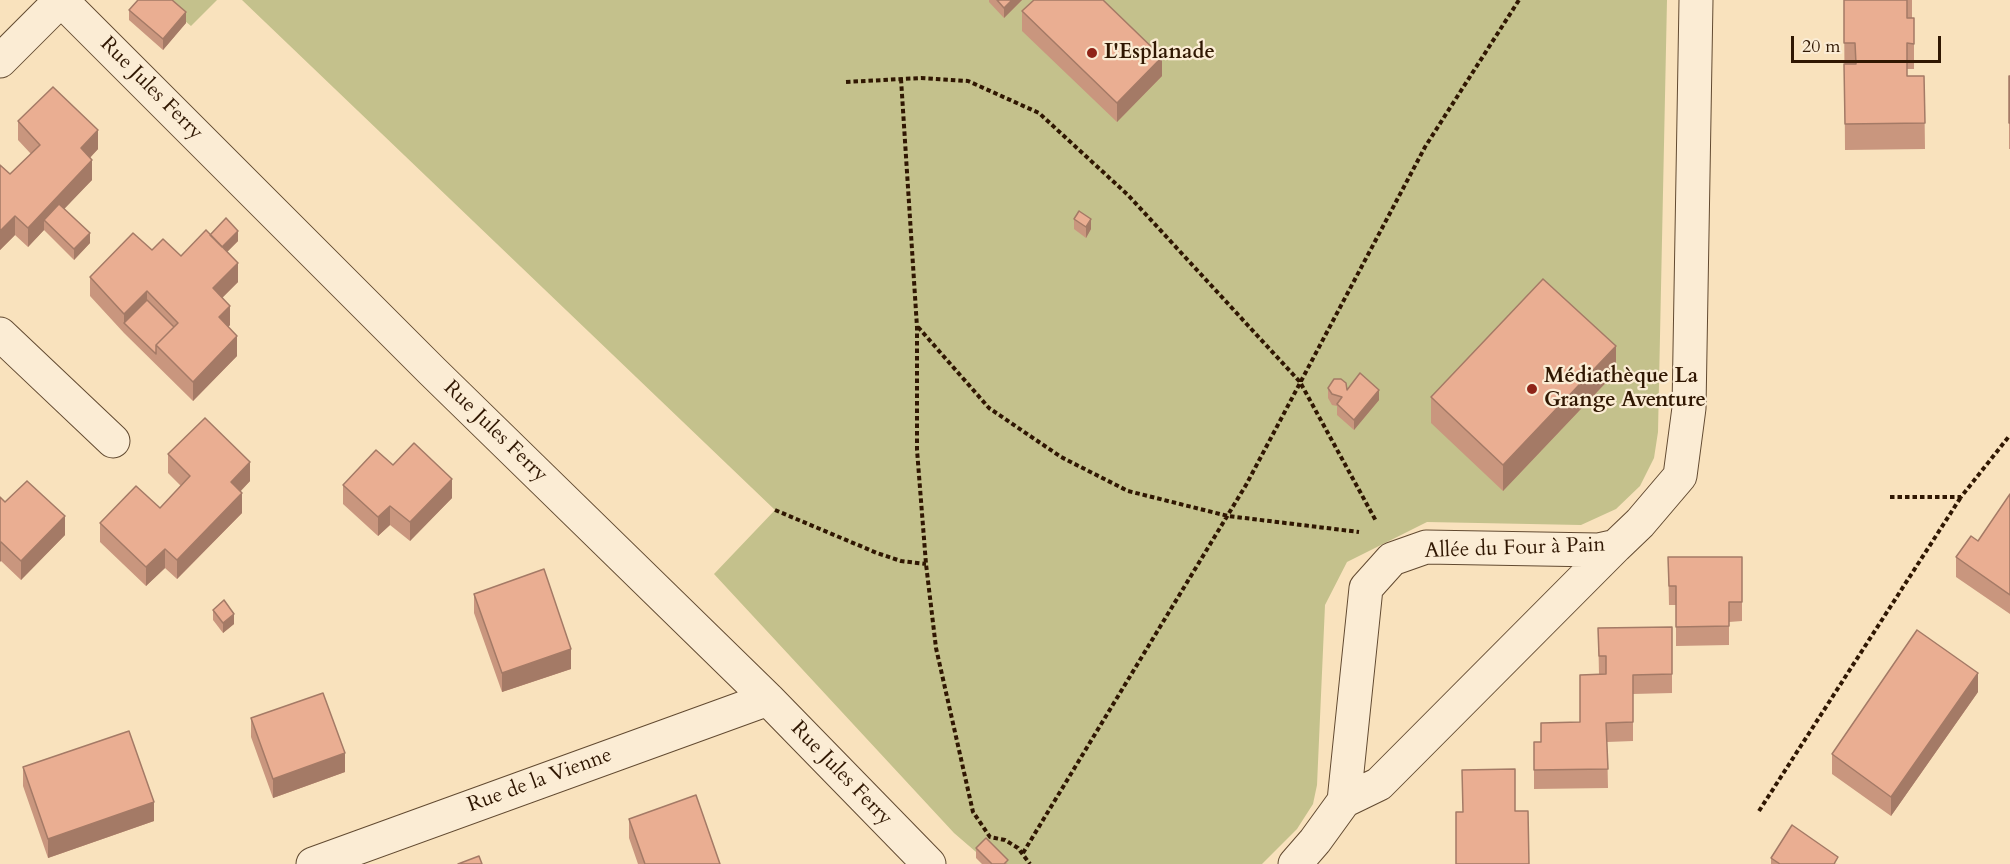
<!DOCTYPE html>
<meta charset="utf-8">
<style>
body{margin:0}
#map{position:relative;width:2010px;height:864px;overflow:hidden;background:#f9e2bd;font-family:Cardo,serif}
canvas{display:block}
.scale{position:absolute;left:1791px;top:36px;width:150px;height:27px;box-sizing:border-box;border:3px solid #301702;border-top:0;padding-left:8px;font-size:18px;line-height:21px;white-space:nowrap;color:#301702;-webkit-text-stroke:4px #fbecd4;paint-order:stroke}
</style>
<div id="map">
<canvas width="2010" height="864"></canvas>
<div class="scale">20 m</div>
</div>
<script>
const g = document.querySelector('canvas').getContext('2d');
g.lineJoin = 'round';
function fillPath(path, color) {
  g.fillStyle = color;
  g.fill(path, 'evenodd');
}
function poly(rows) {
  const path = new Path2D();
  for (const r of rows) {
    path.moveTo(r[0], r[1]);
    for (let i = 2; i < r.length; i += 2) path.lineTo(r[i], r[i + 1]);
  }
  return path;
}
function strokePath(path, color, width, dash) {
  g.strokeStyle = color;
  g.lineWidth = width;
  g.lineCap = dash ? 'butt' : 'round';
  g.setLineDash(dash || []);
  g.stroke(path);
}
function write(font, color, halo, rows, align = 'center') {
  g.font = font + ' Cardo,serif';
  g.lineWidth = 4.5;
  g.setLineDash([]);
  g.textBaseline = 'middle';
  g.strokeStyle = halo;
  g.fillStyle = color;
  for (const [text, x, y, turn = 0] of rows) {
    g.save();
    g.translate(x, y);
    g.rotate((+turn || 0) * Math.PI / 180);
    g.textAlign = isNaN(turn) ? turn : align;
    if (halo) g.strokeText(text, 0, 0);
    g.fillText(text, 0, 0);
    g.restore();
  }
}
fillPath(poly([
 [160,0,217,0,191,26],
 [242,0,1667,0,1658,432,1654,458,1640,486,1616,509,1581,525,1427,522,1347,562,1325,605,1317,785,1313,804,1297,829,1262,864,990,864,954,833,714,574,775,510]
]), '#c4c18c');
const minor = poly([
 [61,0,432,371,768,699,929,864],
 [0,61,61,0],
 [0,334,113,441],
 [1344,801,1379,784,1616,546],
 [313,864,768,699],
 [1295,864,1315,841,1344,801,1366,588,1392,559,1426,547,1598,550,1616,546,1640,523,1680,476,1689,408,1696,0]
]);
strokePath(minor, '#624a31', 35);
strokePath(poly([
 [901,79,917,327,917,450,926,564,936,648,973,812,990,837,1005,840,1018,848,1030,864],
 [846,82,921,78,968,81,1039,113,1128,195,1300,382,1376,521],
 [918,327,989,408,1061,457,1128,491,1228,516,1359,532],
 [1890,497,1961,497,2010,435],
 [775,510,877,553,901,561,926,564],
 [1759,811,1961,497],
 [1023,853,1246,485,1425,147,1519,0]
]), '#301702', 4, [4.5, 3]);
strokePath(minor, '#fbecd4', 33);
fillPath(poly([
 [989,0,1022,0,1004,18,989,2],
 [1844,0,1912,0,1912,18,1914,18,1914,69,1907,69,1907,76,1924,76,1925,149,1845,150],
 [129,10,186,23,163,50,129,20],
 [1022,11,1162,76,1117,122,1022,31],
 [2009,76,2010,76,2010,149,2009,149],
 [18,121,98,149,90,158,92,180,64,208,90,243,74,260,44,230,28,247,15,235,0,250,0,165,10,174,31,154,18,140],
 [1074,219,1091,229,1086,238,1074,229],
 [210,235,238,241,227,252,238,282,222,298,230,325,228,327,237,356,193,401,124,333,90,296,90,277,152,250,181,256],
 [1616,372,1503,491,1431,423,1431,397],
 [1328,388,1347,390,1379,400,1354,430,1337,415,1337,406,1332,405,1328,398],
 [168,454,250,481,240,492,242,513,177,579,165,568,146,586,100,542,100,523,160,508,181,486,168,473],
 [393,465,452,498,410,541,390,525,378,536,343,504,343,485],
 [2010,494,2010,614,1956,577,1956,557,1978,541],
 [0,497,5,502,65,535,21,580,1,561],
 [1668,557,1742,557,1742,621,1729,622,1729,645,1676,646,1676,605,1669,605],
 [474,594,571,669,502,692,474,613],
 [213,610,234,624,223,633,213,620],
 [1672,627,1672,693,1633,694,1633,741,1607,742,1608,788,1534,789,1534,742,1541,742,1580,722,1599,674,1598,628],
 [1978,692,1891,816,1832,774,1832,754],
 [251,718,345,772,273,798,251,737],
 [23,767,154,821,48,858,23,786],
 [629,819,720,864,638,864,629,838],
 [976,848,1008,864,982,864,976,858],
 [1771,858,1838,864,1771,864]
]), '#c9967e');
fillPath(poly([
 [1012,0,1022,0,1004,18,1004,8],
 [186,12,186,23,163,50,163,39],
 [1162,57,1162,76,1117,122,1117,103],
 [98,130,98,149,81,167,81,148],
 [92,160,92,180,49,225,44,220,44,230,28,247,28,228],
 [15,216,15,235,0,250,0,231],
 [1091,219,1091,229,1086,238,1086,227],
 [238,231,238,241,218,261,218,251],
 [90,233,90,243,74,260,74,249],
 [238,263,238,282,213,307,213,288],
 [147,291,147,310,124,323,124,333,124,314],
 [230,306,230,325,219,336,219,317],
 [237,336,237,356,193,401,193,382],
 [1616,346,1616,372,1503,491,1503,465],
 [1379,390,1379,400,1354,430,1354,420],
 [250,462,250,481,231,501,231,482],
 [452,479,452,498,410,541,410,522],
 [242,493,242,513,177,579,177,560],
 [390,506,390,525,378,536,378,517],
 [65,516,65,535,21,580,21,561],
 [1,542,1,561,0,562,0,543],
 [165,549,165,568,146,586,146,567],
 [234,614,234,624,223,633,223,623],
 [571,649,571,669,502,692,502,673],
 [1978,673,1978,692,1891,816,1891,797],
 [345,753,345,772,273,798,273,779],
 [154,802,154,821,48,858,48,839]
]), '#a47a66');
const building = poly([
 [138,0,172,0,186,12,163,39,129,10,138,0],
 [997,0,1012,0,1004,8,997,0],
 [1034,0,1103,0,1162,57,1117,103,1022,11,1034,0],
 [1844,0,1907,0,1907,18,1914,18,1914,44,1907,43,1907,76,1924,76,1925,123,1845,124,1844,64,1856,64,1855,43,1844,43,1844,0],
 [2009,76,2010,76,2010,123,2009,123,2009,76],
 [53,87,98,130,81,148,92,160,28,228,15,216,0,231,0,165,10,174,40,145,18,121,53,87],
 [59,204,90,233,74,249,44,220,59,204],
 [1079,211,1091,219,1086,227,1074,219,1079,211],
 [226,218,238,231,222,247,210,235,226,218],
 [206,230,238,263,213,288,230,306,219,317,237,336,193,382,156,345,178,323,147,291,124,314,90,277,133,233,152,250,163,239,181,256,206,230],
 [1543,279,1616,346,1503,465,1431,397,1543,279],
 [147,300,174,327,156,345,156,354,124,323,147,300],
 [1360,373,1379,390,1354,420,1337,404,1342,397,1332,394,1328,388,1334,379,1341,379,1346,383,1347,390,1360,373],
 [205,418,250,462,231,482,242,493,177,560,165,549,146,567,100,523,136,486,160,508,190,476,168,454,205,418],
 [414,443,452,479,410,522,390,506,378,517,343,485,376,450,393,465,414,443],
 [27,481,65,516,21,561,1,542,0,543,0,497,5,502,27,481],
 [2010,494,2010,595,1956,557,1971,536,1978,541,2010,494],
 [1668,557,1742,557,1742,602,1729,602,1729,626,1676,627,1676,586,1669,586,1668,557],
 [544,569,571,649,502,673,474,594,544,569],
 [224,600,234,614,223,623,213,610,224,600],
 [1672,627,1672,674,1633,675,1633,722,1606,723,1608,769,1534,770,1534,742,1541,742,1541,723,1580,722,1580,675,1606,674,1606,656,1599,656,1598,628,1672,627],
 [1917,630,1978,673,1891,797,1832,754,1917,630],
 [323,693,345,753,273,779,251,718,323,693],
 [129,731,154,802,48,839,23,767,129,731],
 [1515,769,1515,811,1528,811,1529,864,1456,864,1456,812,1463,812,1462,770,1515,769],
 [696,795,720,864,645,864,629,819,696,795],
 [1792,825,1838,857,1834,864,1780,864,1771,858,1792,825],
 [986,838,1008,860,1004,864,992,864,976,848,986,838],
 [479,856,482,864,458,864,479,856]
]);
fillPath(building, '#eaae92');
strokePath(building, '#a47a66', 1.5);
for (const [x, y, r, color] of [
 [1092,53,6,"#8f2418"],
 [1532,389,6,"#8f2418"]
]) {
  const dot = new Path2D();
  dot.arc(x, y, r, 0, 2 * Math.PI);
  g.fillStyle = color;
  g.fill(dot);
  strokePath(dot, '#fbecd4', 2);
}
write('bold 21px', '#301702', '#fbecd4', [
 ["L'Esplanade",1104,53],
 ["Médiathèque La",1544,377],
 ["Grange Aventure",1544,401]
], 'left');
write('21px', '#301702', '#fbecd4', [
 ["Rue Jules Ferry",151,89,45],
 ["Rue Jules Ferry",495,432,44],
 ["Allée du Four à Pain",1515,549,-2],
 ["Rue Jules Ferry",841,774,46],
 ["Rue de la Vienne",540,781,-20]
]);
</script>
